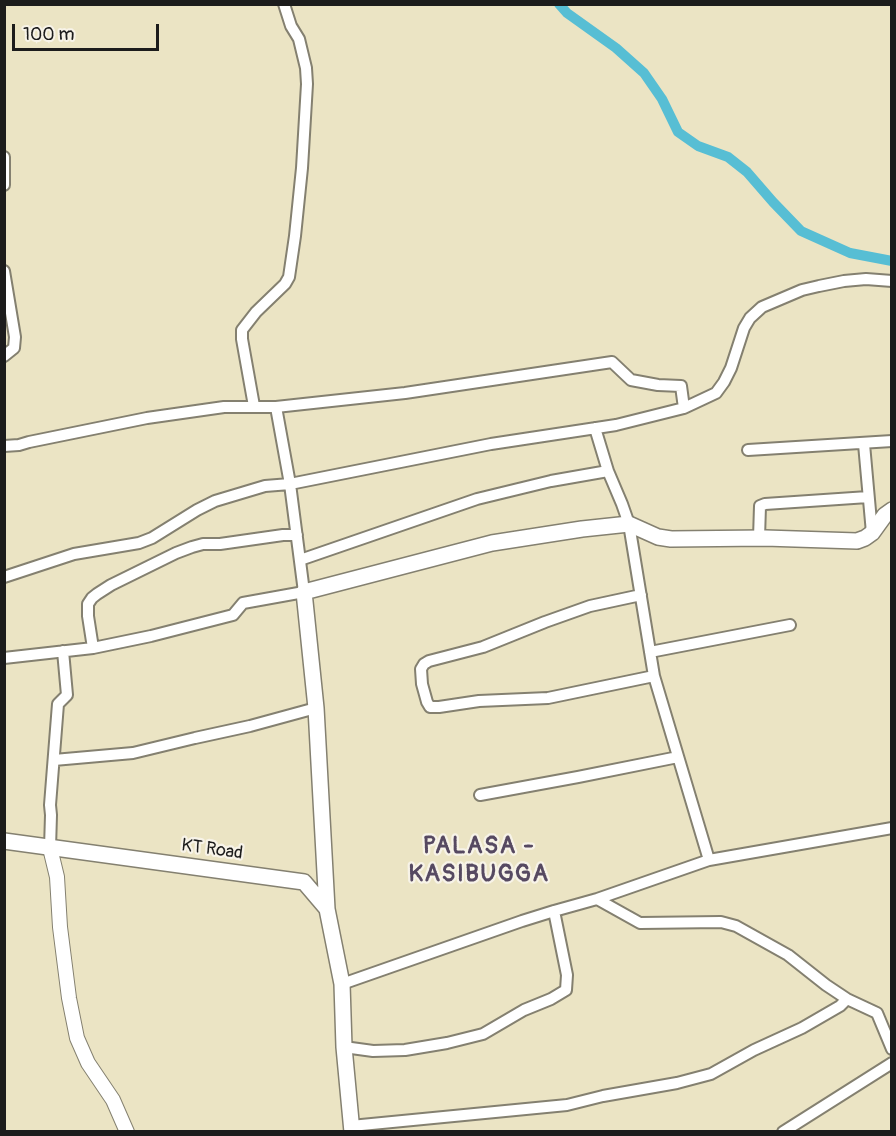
<!DOCTYPE html>
<style>
body{margin:0}
#map{position:relative;width:896px;height:1136px;overflow:hidden;background:#ebe4c4;font-family:Pangolin,sans-serif}
canvas{display:block}
.frame{position:absolute;inset:0;border:6px solid #1c1c1c;pointer-events:none}
.scale{position:absolute;left:12px;top:24px;width:147px;height:27px;box-sizing:border-box;border:3px solid #1c1c1c;border-top:0;padding-left:8px;font-size:18px;line-height:21px;white-space:nowrap;color:#1c1c1c;-webkit-text-stroke:4px #f7f3e8;paint-order:stroke}
</style>
<div id="map">
<canvas width="896" height="1136"></canvas>
<div class="frame"></div>
<div class="scale">100 m</div>
</div>
<script>
const g = document.querySelector('canvas').getContext('2d');
g.lineJoin = 'round';
function poly(rows) {
  const path = new Path2D();
  for (const r of rows) {
    path.moveTo(r[0], r[1]);
    for (let i = 2; i < r.length; i += 2) path.lineTo(r[i], r[i + 1]);
  }
  return path;
}
function strokePath(path, color, width, dash) {
  g.strokeStyle = color;
  g.lineWidth = width;
  g.lineCap = dash ? 'butt' : 'round';
  g.setLineDash(dash || []);
  g.stroke(path);
}
function write(font, color, halo, rows, align = 'center') {
  g.font = font + ' Pangolin,sans-serif';
  g.lineWidth = 4.5;
  g.setLineDash([]);
  g.textBaseline = 'middle';
  g.strokeStyle = halo;
  g.fillStyle = color;
  for (const [text, x, y, turn = 0] of rows) {
    g.save();
    g.translate(x, y);
    g.rotate((+turn || 0) * Math.PI / 180);
    g.textAlign = isNaN(turn) ? turn : align;
    if (halo) g.strokeText(text, 0, 0);
    g.fillText(text, 0, 0);
    g.restore();
  }
}
strokePath(poly([
 [559,4,567,13,616,48,644,73,662,99,678,132,698,146,728,157,747,172,773,202,801,231,850,253,892,261]
]), '#57bed4', 10);
const minor = poly([
 [4,157,4,185],
 [4,271,15,337,14,348,4,356],
 [254,406,242,339,242,330,256,312,285,284,289,277,295,236,302,168,307,84,306,68,299,39,291,26,284,4],
 [595,428,608,471,622,504,629,524,654,676,709,860],
 [864,444,872,533],
 [4,446,19,445,29,442,147,418,224,407,276,407,405,393,612,362,631,380,658,385,681,386,684,408],
 [748,450,892,441],
 [759,538,760,506,765,504,868,497],
 [300,560,477,499,551,481,608,471],
 [4,577,74,554,139,543,152,538,197,510,215,501,265,486,290,484,491,444,616,425,684,408,716,393,724,382,731,368,744,328,750,318,762,307,802,290,819,286,844,281,866,279,892,281],
 [641,595,590,606,545,622,483,647,429,661,424,664,421,669,422,684,427,702,430,707,439,707,479,701,548,698,654,676],
 [93,648,88,616,88,604,92,598,97,594,111,585,176,553,192,547,203,544,220,544,283,535,297,535],
 [650,652,790,625],
 [4,658,93,648,151,636,233,615,243,603,304,592,290,484,276,407],
 [54,760,133,753,195,738,250,726,316,708],
 [480,795,578,777,678,757],
 [50,848,51,815,50,805,58,704,67,695,63,651],
 [597,899,640,923,721,922,736,926,788,955,826,985,847,999,877,1013,892,1049],
 [342,984,522,921,554,911,597,899,709,860,892,828],
 [344,1047,373,1051,405,1050,447,1043,483,1034,524,1010,551,999,566,990,567,975,554,911],
 [351,1126,567,1105,603,1096,677,1083,711,1074,754,1050,802,1028,840,1006,847,999],
 [783,1132,892,1063]
]);
const tertiary = poly([
 [50,848,57,877,60,927,69,998,77,1038,88,1063,113,1100,127,1132]
]);
const secondary = poly([
 [4,841,304,882,327,909,342,984,344,1047,352,1132],
 [327,909,316,708,304,592,492,543,582,529,629,524,658,537,671,539,765,538,857,541,865,538,872,533,885,515,892,510]
]);
strokePath(minor, '#848070', 14);
strokePath(tertiary, '#848070', 16);
strokePath(secondary, '#848070', 18);
strokePath(minor, '#fff', 10);
strokePath(tertiary, '#fff', 14);
strokePath(secondary, '#fff', 15);
write('18px', '#1c1c1c', '#f7f3e8', [
 ["KT Road",212,850,8]
]);
g.letterSpacing = '1.5px';
write('bold 24px', '#564961', '#f7f3e8', [
 ["PALASA -",479,847],
 ["KASIBUGGA",479,875]
]);
g.letterSpacing = '0px';
</script>
